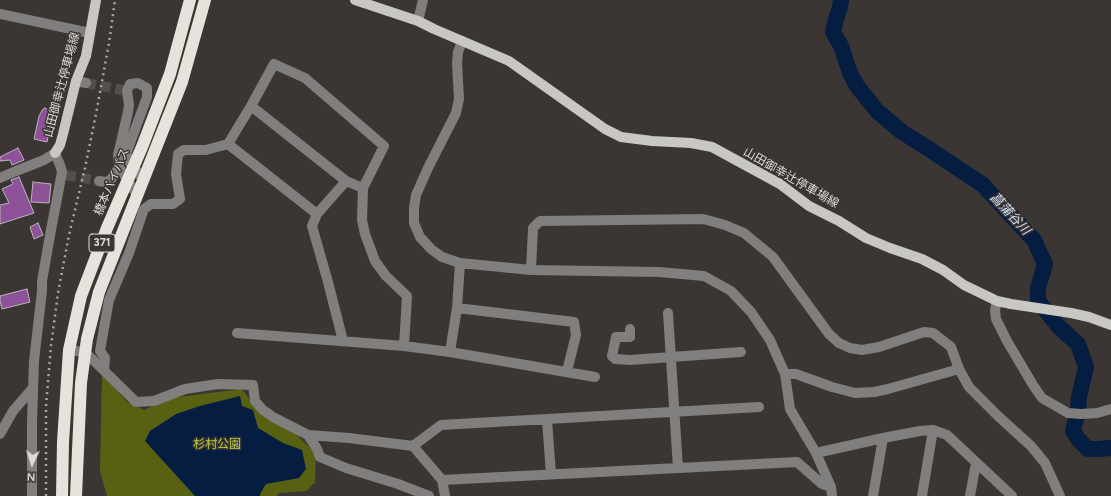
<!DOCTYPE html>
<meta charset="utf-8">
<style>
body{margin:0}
#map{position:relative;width:1111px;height:496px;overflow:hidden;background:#3b3634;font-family:Figtree,sans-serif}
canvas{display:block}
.north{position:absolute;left:12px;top:444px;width:40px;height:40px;-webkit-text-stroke:3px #3b3634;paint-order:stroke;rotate:184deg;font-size:11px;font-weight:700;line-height:16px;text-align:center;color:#dddad9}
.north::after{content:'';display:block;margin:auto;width:14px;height:18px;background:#dddad9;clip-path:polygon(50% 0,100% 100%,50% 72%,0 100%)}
</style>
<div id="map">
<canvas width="1111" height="496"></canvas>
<div class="north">N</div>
</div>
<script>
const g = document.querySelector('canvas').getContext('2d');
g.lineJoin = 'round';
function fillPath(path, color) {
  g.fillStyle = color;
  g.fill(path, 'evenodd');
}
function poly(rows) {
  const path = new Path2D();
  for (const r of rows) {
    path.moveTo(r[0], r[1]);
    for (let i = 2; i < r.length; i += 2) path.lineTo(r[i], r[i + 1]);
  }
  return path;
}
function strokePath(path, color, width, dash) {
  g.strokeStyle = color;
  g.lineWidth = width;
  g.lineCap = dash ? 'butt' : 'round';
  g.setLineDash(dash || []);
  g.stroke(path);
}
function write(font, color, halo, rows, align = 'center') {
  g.font = font + ' Figtree,"Noto Sans JP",sans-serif';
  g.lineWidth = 3;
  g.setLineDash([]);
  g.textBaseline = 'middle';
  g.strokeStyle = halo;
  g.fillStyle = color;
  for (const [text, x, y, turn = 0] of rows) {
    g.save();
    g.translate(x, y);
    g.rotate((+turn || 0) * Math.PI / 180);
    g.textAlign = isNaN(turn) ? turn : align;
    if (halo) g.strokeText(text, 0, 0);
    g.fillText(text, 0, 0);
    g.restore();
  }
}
fillPath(poly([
 [102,373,127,402,144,410,170,398,242,389,259,413,295,433,310,448,316,456,315,483,312,485,307,491,279,493,277,496,107,496,100,471]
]), '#586111');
fillPath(poly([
 [240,396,242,406,253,410,258,428,283,443,302,450,306,469,299,478,266,484,260,494,260,496,195,496,145,441,150,431,176,414,200,406]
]), '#041d41');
strokePath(poly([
 [841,0,840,7,836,19,833,32,841,46,850,73,857,86,877,111,902,132,932,151,983,185,1034,240,1045,264,1038,288,1038,301,1059,327,1078,344,1086,367,1079,397,1078,412,1073,431,1078,439,1088,449,1097,449,1111,448]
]), '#041d41', 16);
const building = poly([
 [45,108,57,116,50,128,47,142,34,139,39,116,43,109,44,109,45,108],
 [18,148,24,160,12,165,10,160,0,161,0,157,18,148],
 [19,177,34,213,0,224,0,205,9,203,2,189,13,184,11,180,19,177],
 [33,182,51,184,49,203,31,202,33,182],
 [38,223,43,235,34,239,30,227,38,223],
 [27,289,30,302,2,309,0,301,0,296,27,289]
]);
fillPath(building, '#8e5299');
strokePath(building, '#b9b5ba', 1);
strokePath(poly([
 [86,83,127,91],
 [66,175,99,181]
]), '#534f4d', 10, [10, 5]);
strokePath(poly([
 [0,14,90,33],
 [418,21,423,0],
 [462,41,458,52,457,63,459,99,456,113,428,168,416,195,414,208,414,223,420,237,431,249,442,257,460,263,531,270,659,272,704,276,731,291,751,312,770,340,785,374,790,409,816,453,831,487,832,496],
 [76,81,86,83],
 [251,106,346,181,363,188],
 [228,144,317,214],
 [0,178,16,171,44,160,55,153,60,165,62,172,51,230,42,281,42,291,34,361,32,422,32,496],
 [99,181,105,182,110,181,119,167],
 [137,195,119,167,118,155,128,112,129,105,127,91,130,84,138,83,147,88,147,97,126,154,130,163,143,179],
 [531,270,533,228,540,221,703,219,725,225,744,233,773,257,829,334,839,343,850,348,862,350,879,347,924,332,933,333,951,347,959,369,969,387,998,416,1031,446,1045,463,1060,496],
 [997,301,995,310,996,319,1007,341,1033,385,1042,398,1068,413,1081,414,1097,413,1111,409],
 [457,308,574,322,576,335,567,371],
 [668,313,678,468],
 [630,329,630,337,616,337,612,356,615,359,630,360,741,352],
 [237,333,404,346,450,352,595,377],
 [343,341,328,282,312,226,317,214,346,181],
 [69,350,85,352,136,402,154,401,185,389,218,384,253,385,255,401,263,410,273,417,308,435,349,438,413,446,441,425,759,407],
 [450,352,457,308,460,263],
 [104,370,105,358,100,351,109,300,129,253,144,209,151,204,173,204,180,199,176,174,178,154,184,150,206,150,228,144,251,106,274,64,305,78,384,146,363,188,362,220,365,234,375,261,386,276,407,296,404,346],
 [785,374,796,374,832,387,855,393,874,392,888,389,959,369],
 [547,420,551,474],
 [0,434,13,411,32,389],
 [308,435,317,449,320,457,346,468,398,484,429,496],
 [413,446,442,480,445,496],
 [816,453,883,438,920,431,933,430,947,435,1012,496],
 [442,480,797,462,822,484,831,487],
 [873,496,883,438],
 [922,496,933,430],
 [970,496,976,463]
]), '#807f7d', 10);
strokePath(poly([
 [355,0,418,21,434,29,509,61,605,129,621,137,652,141,691,143,712,147,780,184,809,206,839,221,866,238,890,248,922,259,943,270,964,285,997,301,1011,304,1071,313,1089,317,1111,325],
 [55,153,60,145,63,134,76,81,86,56,96,0]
]), '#c9c7c2', 10);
strokePath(poly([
 [62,496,63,442,69,350,81,296,107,228,142,147,170,74,190,0],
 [76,496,81,383,87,339,99,292,182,82,205,0]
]), '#e6e3dd', 12);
strokePath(poly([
 [46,496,46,406,51,346,58,293,69,235,85,168,96,114,109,43,115,0]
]), '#aca8a7', 2.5, [2, 4]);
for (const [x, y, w] of [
 [102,243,26]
]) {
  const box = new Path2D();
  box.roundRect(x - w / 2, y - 9, w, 18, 3);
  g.fillStyle = '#3b3634';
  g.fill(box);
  strokePath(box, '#dddad9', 1);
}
write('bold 11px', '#dddad9', null, [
 ["371",102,243]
]);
write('12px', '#dddad9', '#3b3634', [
 ["山田御幸辻停車場線",62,85,-75],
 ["山田御幸辻停車場線",791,178,30],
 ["橋本バイパス",112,182,-67]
]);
write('12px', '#bacb47', '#3b3634', [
 ["杉村公園",217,444]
]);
write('italic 13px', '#cfddf1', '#3b3634', [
 ["菖蒲谷川",1010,214,47]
]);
</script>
